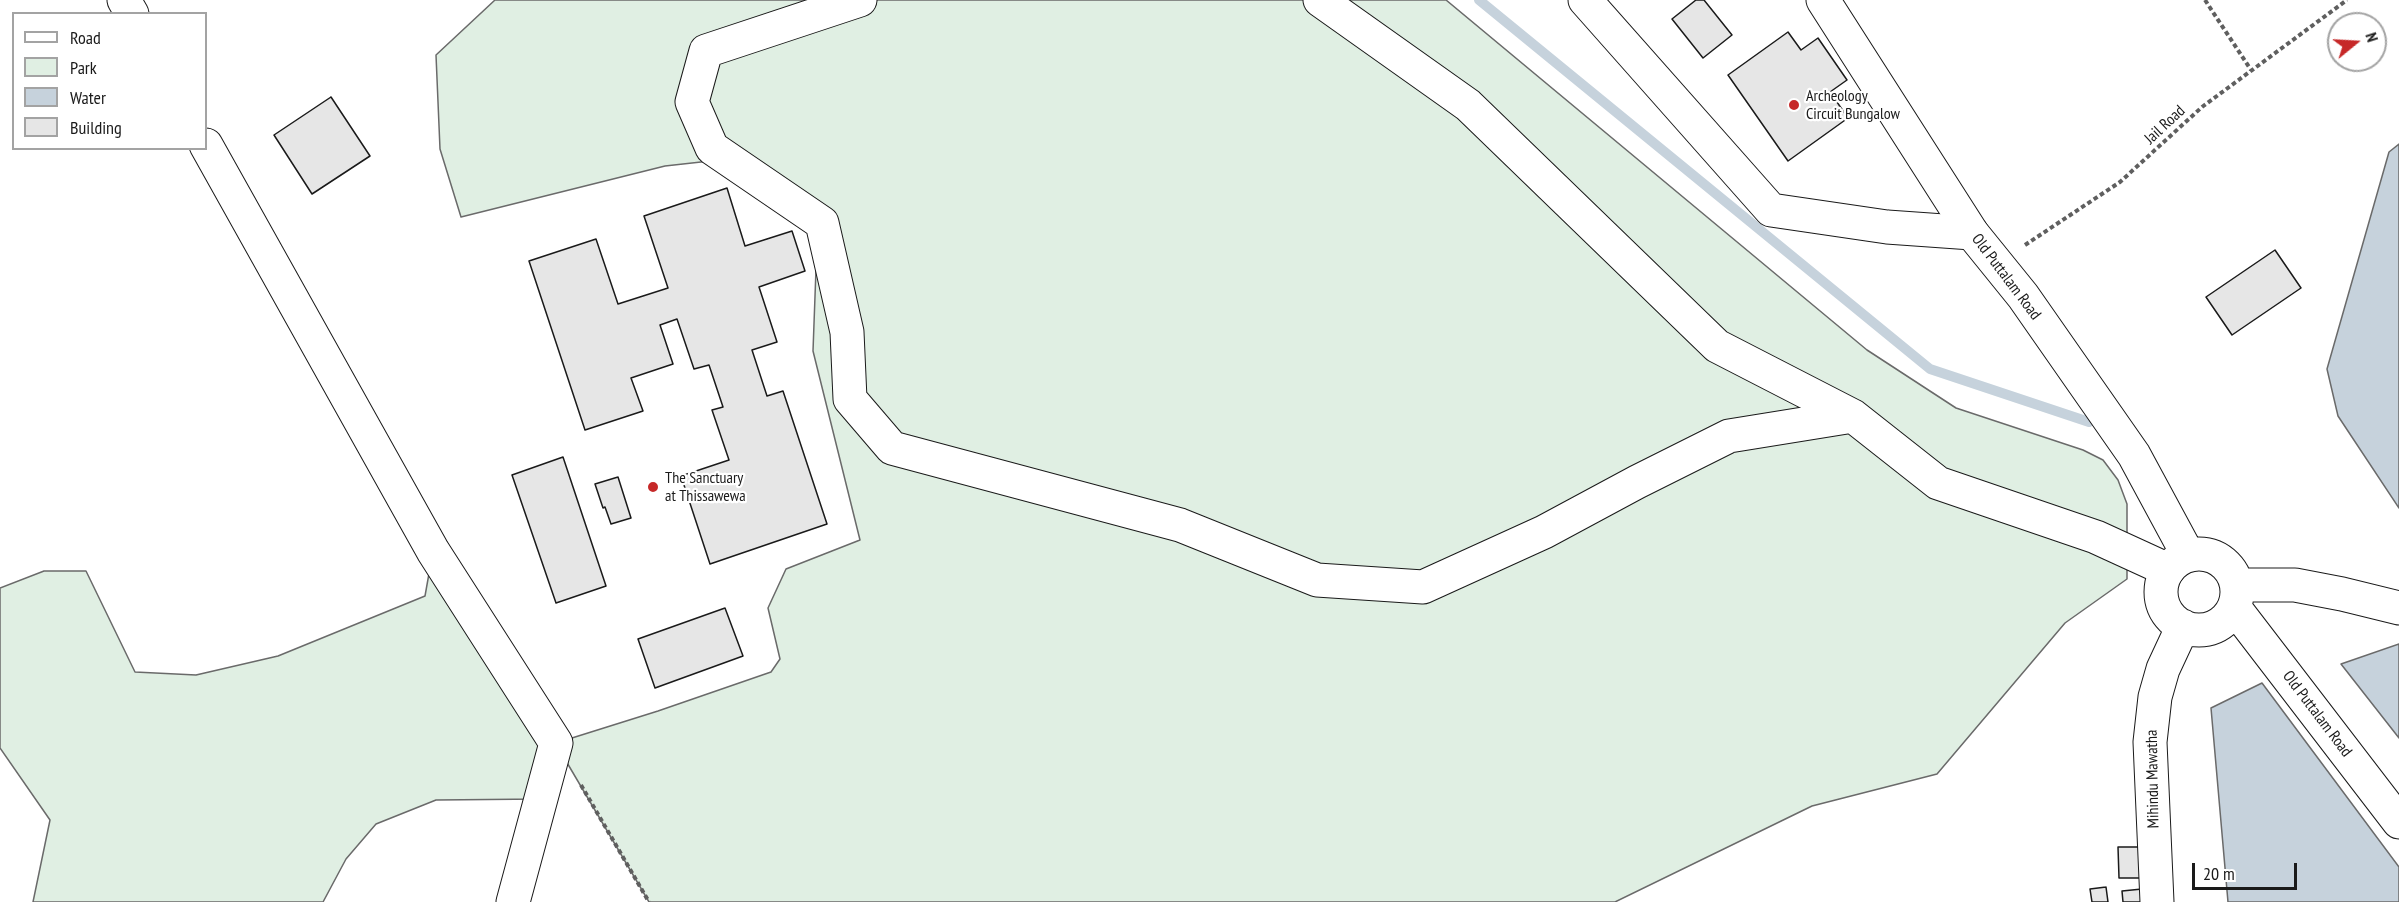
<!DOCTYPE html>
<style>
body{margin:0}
#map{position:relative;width:2399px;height:902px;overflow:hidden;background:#fff;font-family:"PT Sans Narrow",sans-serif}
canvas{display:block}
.legend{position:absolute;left:12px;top:12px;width:195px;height:138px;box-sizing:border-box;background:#fff;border:2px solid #a3a3a3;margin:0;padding:8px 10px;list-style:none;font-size:18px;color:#1a1a1a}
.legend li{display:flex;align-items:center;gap:12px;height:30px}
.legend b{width:30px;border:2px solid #a3a3a3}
.north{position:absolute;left:2327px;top:12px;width:60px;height:60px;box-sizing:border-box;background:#fff;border:2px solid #a3a3a3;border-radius:50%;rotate:72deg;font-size:16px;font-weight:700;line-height:24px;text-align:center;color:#1a1a1a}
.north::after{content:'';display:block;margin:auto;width:21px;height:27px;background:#c62828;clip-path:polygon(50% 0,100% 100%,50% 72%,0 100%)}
.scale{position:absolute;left:2192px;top:863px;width:105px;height:27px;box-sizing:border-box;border:3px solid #1a1a1a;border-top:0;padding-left:8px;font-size:18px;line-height:21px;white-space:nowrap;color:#1a1a1a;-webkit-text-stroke:4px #fff;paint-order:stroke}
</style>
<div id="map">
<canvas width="2399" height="902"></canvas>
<ul class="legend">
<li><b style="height:8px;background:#fff"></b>Road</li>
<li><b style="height:16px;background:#e0efe3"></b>Park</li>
<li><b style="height:16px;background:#c6d2dc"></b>Water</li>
<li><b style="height:16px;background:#e6e6e6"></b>Building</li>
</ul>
<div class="north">N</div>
<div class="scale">20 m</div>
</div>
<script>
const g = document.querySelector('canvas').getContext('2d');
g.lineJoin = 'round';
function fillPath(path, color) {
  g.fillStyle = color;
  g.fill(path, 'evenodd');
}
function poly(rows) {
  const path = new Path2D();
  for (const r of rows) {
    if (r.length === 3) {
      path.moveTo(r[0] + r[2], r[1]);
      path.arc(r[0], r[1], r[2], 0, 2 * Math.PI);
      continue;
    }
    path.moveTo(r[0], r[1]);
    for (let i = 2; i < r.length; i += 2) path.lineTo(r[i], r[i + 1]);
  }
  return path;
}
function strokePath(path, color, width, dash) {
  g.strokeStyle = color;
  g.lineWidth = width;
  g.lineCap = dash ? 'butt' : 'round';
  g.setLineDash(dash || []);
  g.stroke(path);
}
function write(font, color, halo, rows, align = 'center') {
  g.font = font + ' "PT Sans Narrow",sans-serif';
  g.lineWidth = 4.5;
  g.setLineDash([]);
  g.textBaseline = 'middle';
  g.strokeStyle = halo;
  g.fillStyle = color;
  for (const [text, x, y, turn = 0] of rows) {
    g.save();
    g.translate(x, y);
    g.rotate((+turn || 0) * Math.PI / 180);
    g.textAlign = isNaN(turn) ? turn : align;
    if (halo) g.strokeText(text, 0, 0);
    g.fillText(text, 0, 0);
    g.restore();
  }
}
const green = poly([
 [495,0,1446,0,1867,350,1956,408,2083,450,2103,460,2118,480,2127,504,2127,579,2065,623,1937,774,1812,806,1615,902,649,902,556,744,541,799,436,800,376,824,346,859,323,902,33,902,50,820,0,748,0,588,44,571,86,571,135,672,196,675,278,656,425,596,433,551,556,743,658,711,771,672,780,659,768,608,786,569,860,540,813,351,816,269,808,232,710,161,665,166,461,217,440,149,436,55,495,0]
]);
fillPath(green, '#e0efe3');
strokePath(green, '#6a6a6a', 1.5);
const water = poly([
 [2399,144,2399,508,2338,416,2327,369,2389,152,2399,144],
 [2399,644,2399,738,2341,664,2399,644],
 [2262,683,2399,867,2399,902,2228,902,2211,708,2262,683]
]);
fillPath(water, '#c6d2dc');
strokePath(water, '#6a6a6a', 1.5);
strokePath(poly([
 [1479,0,1930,369,2089,422]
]), '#c6d2dc', 10);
const building = poly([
 [1696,0,1704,0,1732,35,1703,58,1672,19,1696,0],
 [1788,32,1801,50,1818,38,1847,80,1830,92,1848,118,1788,161,1728,75,1788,32],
 [331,97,370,156,312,194,274,135,331,97],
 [727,188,745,246,792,231,805,271,759,287,777,342,752,350,767,396,783,391,827,524,710,564,681,476,729,460,712,410,723,407,709,365,694,369,677,319,660,325,673,364,631,378,643,411,585,430,529,261,596,239,618,304,668,288,644,216,727,188],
 [2275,250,2301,288,2232,335,2206,297,2275,250],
 [563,457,606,586,556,603,512,475,563,457],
 [618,477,631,518,611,524,605,507,603,508,595,484,618,477],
 [725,608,743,656,655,688,638,639,725,608],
 [2118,847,2141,847,2141,878,2119,878,2118,847],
 [2106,887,2108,902,2092,902,2090,889,2106,887],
 [2142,889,2143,902,2123,902,2122,891,2142,889]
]);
fillPath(building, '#e6e6e6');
strokePath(building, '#1a1a1a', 1.5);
const minor = poly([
 [124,0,132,14],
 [860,0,706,51,692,102,712,148,822,223,847,332,850,399,892,448,1180,525,1317,580,1423,587,1544,532,1637,482,1729,436,1853,416],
 [1320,0,1468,105,1717,346,1853,416,1938,483,2096,537,2168,570],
 [1585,0,1771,210,1887,227,1972,233],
 [206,145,433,551,556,743,513,902]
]);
const major = poly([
 [1823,0,1972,233,2023,296,2134,455,2188,555],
 [2199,592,38],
 [2237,585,2295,585,2342,594,2399,608],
 [2234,607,2399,822],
 [2157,902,2150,742,2155,697,2163,669,2183,626]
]);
strokePath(minor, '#1a1a1a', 35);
strokePath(major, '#1a1a1a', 35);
strokePath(poly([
 [2205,0,2251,70],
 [2025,245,2120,182,2202,107,2347,0],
 [581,785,649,902]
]), '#5f5f5f', 4, [4.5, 3]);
strokePath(minor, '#fff', 33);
strokePath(major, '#fff', 33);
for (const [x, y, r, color] of [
 [1794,105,6,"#c62828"],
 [653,487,6,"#c62828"]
]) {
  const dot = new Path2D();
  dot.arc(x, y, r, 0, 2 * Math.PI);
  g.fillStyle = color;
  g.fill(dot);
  strokePath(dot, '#fff', 2);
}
write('16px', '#1a1a1a', '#fff', [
 ["Archeology",1806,96],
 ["Circuit Bungalow",1806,114],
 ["The Sanctuary",665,478],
 ["at Thissawewa",665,496]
], 'left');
write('16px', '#1a1a1a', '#fff', [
 ["Jail Road",2165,125,-43],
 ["Old Puttalam Road",2006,277,53],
 ["Old Puttalam Road",2317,714,53],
 ["Mihindu Mawatha",2153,779,-91]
]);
</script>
